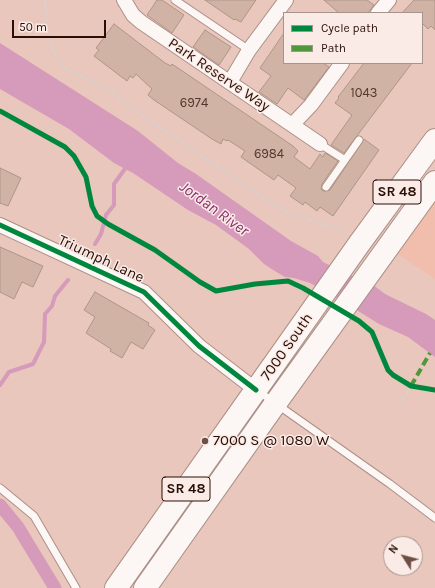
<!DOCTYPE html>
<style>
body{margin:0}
#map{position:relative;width:435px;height:588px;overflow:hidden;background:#e9c7bc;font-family:Karla,sans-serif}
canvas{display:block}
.legend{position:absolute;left:283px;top:12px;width:140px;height:52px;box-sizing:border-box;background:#fbebe6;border:1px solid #a7938d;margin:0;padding:5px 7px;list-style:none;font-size:12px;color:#2a0f07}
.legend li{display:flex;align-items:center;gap:8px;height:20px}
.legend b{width:20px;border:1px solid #a7938d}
.north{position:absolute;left:383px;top:536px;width:40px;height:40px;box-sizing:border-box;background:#fbebe6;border:1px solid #a7938d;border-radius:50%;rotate:306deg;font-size:11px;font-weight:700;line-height:16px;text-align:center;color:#2a0f07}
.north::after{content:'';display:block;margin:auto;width:14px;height:18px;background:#6d4f46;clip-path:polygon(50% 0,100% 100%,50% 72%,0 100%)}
.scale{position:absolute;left:12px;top:20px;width:94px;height:18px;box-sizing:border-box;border:2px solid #2a0f07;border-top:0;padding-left:5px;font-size:12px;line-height:14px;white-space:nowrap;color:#2a0f07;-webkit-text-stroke:3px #fbebe6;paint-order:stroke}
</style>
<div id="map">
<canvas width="435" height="588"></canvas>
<ul class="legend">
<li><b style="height:5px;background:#00873e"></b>Cycle path</li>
<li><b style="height:5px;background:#4f973a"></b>Path</li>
</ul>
<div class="north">N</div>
<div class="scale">50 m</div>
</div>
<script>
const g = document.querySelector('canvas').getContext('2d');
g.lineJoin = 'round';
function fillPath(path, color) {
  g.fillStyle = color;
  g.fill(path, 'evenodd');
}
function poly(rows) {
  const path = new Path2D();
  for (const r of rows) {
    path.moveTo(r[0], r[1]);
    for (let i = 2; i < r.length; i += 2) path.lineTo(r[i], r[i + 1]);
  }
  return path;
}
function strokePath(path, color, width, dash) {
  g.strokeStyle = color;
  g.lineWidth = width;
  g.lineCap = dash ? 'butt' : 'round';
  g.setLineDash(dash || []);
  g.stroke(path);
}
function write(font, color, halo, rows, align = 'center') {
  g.font = font + ' Karla,sans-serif';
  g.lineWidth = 3;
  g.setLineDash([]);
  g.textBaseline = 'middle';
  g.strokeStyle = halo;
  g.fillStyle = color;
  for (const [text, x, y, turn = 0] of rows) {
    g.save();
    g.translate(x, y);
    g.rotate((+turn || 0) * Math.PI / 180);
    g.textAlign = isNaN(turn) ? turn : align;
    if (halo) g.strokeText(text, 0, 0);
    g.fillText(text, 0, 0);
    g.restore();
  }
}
fillPath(poly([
 [435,202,435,279,398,254]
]), '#f1bdad');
fillPath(poly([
 [0,43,138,131,178,163,196,174,291,241,318,256,323,262,364,282,372,284,385,294,426,314,435,320,435,357,408,337,379,324,331,294,310,283,294,278,285,277,278,273,264,264,249,249,216,225,188,210,133,173,114,163,69,129,0,89]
]), '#d69abb');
strokePath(poly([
 [95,244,101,234,106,215,114,205,114,184,127,166],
 [0,385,9,372,33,364,44,342,45,314,52,306,55,296,68,280]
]), '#d69abb', 4);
strokePath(poly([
 [0,505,18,527,55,588]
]), '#d69abb', 13);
const building = poly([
 [157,0,162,0,184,15,172,33,147,15,157,0],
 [205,0,256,0,241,22,235,19,234,20,205,0],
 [324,0,367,0,374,5,368,13,339,13,324,0],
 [414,0,435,0,435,30,431,26,428,29,422,23,422,13,402,13,414,0],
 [114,24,165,63,171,66,172,64,293,146,298,151,294,157,310,169,320,154,323,157,325,153,338,161,322,184,321,189,323,191,330,190,364,139,379,150,333,216,320,207,317,211,305,202,303,205,290,196,296,188,278,175,274,180,241,157,245,151,228,140,227,141,223,139,221,144,212,139,154,100,148,95,152,89,136,74,133,78,130,76,127,81,94,56,99,50,96,48,114,24],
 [205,30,231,47,219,65,193,47,205,30],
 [284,33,284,63,323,63,329,67,304,100,288,88,277,104,259,92,271,76,260,68,284,33],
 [364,63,412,63,344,153,331,145,352,115,335,103,339,98,338,97,364,63],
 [0,168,21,178,8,206,0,203,0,168],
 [0,247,43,266,33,287,22,282,14,299,0,292,0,247],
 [95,292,149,323,148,325,155,330,143,349,131,342,122,358,110,351,111,349,86,333,95,317,84,310,95,292]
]);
fillPath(building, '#d0b3a4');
strokePath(building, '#af9587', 1);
const lane = poly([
 [175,0,249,50],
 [320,144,345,160],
 [326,187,359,140],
 [258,391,390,484,435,518],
 [0,488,34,516,76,588]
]);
const street = poly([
 [124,0,133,15,141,22,320,144],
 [378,13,389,0],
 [230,82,249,50,286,0],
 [292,125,311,105,342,63],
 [0,225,144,292,199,346,256,390]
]);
const primary = poly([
 [116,588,359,244,435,140],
 [145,588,275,404,435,182]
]);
strokePath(lane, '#ac9087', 9);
strokePath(street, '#ac9087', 16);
strokePath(primary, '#ac9087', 24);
strokePath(poly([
 [45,0,46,23,51,43,56,56,65,68,104,87,138,112,271,203,284,211,347,232],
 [399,405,411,386]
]), '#dacfca', 2.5, [4, 2]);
strokePath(lane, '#fcf7f5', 7);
strokePath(street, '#fcf7f5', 14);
strokePath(primary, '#fcf7f5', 22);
strokePath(poly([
 [411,386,430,353]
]), '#4f973a', 4, [8, 4]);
strokePath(poly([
 [0,111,65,147,74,156,86,177,92,206,97,216,108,224,155,250,200,282,216,291,255,284,288,281,303,288,359,321,372,332,388,370,393,375,411,386,435,390],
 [0,225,144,292,199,346,256,390]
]), '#00873e', 5);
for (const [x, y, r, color] of [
 [205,441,4,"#6d4f46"]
]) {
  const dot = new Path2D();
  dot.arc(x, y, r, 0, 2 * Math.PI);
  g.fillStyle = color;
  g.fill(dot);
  strokePath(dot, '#fbebe6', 1.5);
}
write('13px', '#54382e', null, [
 ["1043",364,93],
 ["6974",194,103],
 ["6984",269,154]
]);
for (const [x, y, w] of [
 [397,192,48],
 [186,489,48]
]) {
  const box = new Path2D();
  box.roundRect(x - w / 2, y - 12, w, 24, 3);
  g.fillStyle = '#fbebe6';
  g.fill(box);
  strokePath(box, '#2a0f07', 1);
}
write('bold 14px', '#2a0f07', null, [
 ["SR 48",397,192],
 ["SR 48",186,489]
]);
write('15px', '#2a0f07', '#fbebe6', [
 ["Park Reserve Way",219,75,34],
 ["Triumph Lane",101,259,25],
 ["7000 South",287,347,-55]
]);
write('15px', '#2a0f07', '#fbebe6', [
 ["7000 S @ 1080 W",213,441]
], 'left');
write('italic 16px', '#873173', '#fbebe6', [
 ["Jordan River",214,209,36]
]);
</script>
